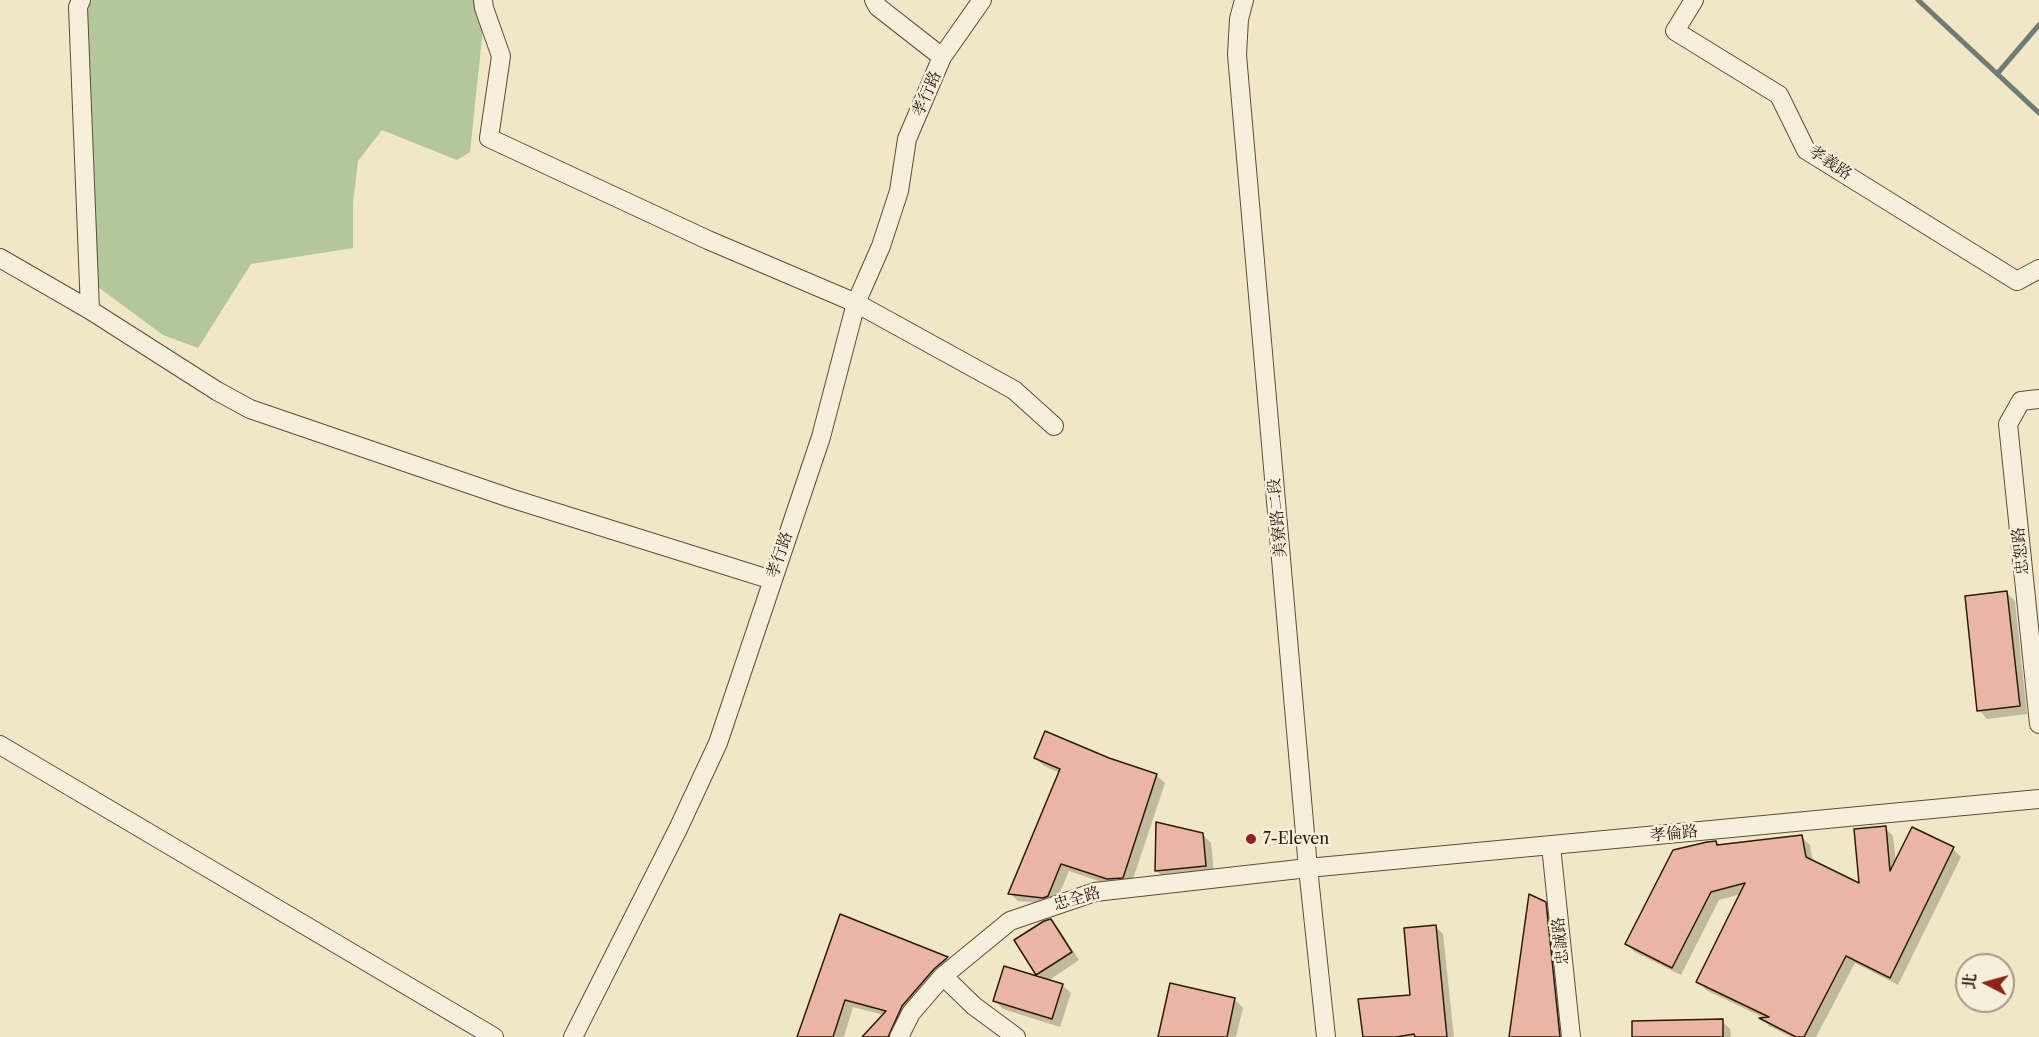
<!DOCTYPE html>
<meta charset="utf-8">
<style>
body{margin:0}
#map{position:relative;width:2039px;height:1037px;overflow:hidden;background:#f0e7c7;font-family:"Libre Caslon Text","Noto Serif TC",serif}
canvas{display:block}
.north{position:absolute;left:1955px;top:953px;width:60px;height:60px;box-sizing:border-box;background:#f5efdb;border:2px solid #a69986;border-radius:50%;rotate:276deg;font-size:16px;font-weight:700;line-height:24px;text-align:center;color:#301807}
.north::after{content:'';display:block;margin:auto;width:21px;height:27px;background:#8f2418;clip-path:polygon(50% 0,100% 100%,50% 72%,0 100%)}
</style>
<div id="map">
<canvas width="2039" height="1037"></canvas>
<div class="north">北</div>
</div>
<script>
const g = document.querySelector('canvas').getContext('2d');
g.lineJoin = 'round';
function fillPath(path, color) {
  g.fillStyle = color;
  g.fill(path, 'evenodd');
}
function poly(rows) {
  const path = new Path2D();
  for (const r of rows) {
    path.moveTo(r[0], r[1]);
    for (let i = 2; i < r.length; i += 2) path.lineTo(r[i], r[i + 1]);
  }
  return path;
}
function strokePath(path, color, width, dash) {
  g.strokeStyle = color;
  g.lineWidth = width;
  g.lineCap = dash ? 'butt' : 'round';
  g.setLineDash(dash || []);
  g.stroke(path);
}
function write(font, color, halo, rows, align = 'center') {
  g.font = font + ' "Libre Caslon Text","Noto Serif TC",serif';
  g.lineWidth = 5;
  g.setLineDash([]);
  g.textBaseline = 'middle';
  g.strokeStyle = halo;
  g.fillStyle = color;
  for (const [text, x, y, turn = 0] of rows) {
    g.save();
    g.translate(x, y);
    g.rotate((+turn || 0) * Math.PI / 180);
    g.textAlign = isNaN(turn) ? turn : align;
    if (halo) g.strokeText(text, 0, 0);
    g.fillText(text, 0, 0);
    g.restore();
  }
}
fillPath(poly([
 [86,0,486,0,470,152,457,160,382,130,358,161,353,203,353,248,251,264,198,348,163,335,94,284]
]), '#b4c79a');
fillPath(poly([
 [2007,593,2015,601,2027,714,1987,719,1979,710],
 [1035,758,1108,759,1156,775,1165,783,1131,885,1116,887,1069,871,1055,904,1018,901,1010,893,1060,773,1044,766],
 [1158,824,1203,835,1211,843,1214,874,1165,879,1157,871],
 [1885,828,1893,836,1896,863,1953,849,1961,857,1898,985,1855,963,1816,1037,1791,1037,1769,1026,1763,1019,1766,1019,1706,990,1698,981,1741,894,1719,900,1681,975,1635,952,1627,944,1716,842,1720,846,1801,837,1810,845,1813,862,1861,886],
 [1545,903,1553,911,1567,1037,1510,1037],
 [841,916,947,959,955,966,898,1037,864,1037,884,1015,853,1007,844,1037,799,1037],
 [1051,921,1059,929,1079,960,1048,981,1062,985,1071,993,1060,1027,1003,1009,995,1001,1042,979,1016,941],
 [1435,926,1443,934,1454,1037,1365,1037,1412,996],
 [1235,1000,1243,1008,1236,1037,1159,1037],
 [1722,1021,1730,1029,1731,1037,1634,1037]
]), '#0003');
strokePath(poly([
 [1918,0,2039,113],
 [1997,74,2039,25]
]), '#707c73', 5);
const building = poly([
 [2007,591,2020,706,1977,711,1965,596,2007,591],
 [1045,731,1109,758,1157,774,1123,878,1107,879,1061,864,1048,896,1043,898,1008,894,1060,769,1034,758,1045,731],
 [1156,822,1203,833,1206,866,1155,871,1156,822],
 [1886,826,1890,871,1912,827,1954,847,1890,978,1846,956,1804,1037,1796,1037,1759,1018,1769,1017,1696,982,1745,883,1711,892,1672,968,1625,944,1673,850,1707,842,1716,841,1717,845,1802,835,1806,857,1859,883,1854,829,1886,826],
 [1529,894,1546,902,1560,1037,1509,1037,1529,894],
 [840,914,948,957,934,969,902,1006,888,1037,862,1037,886,1011,845,1000,833,1037,797,1037,840,914],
 [1051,919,1072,952,1036,975,1014,940,1044,921,1051,919],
 [1436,925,1447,1037,1415,1037,1414,1034,1396,1037,1363,1037,1358,999,1410,995,1404,928,1436,925],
 [1004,966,1063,984,1052,1019,993,1001,1004,966],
 [1170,983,1235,998,1227,1037,1158,1037,1170,983],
 [1723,1019,1723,1037,1632,1037,1632,1021,1723,1019]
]);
fillPath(building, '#e9b6a5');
strokePath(building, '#301807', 1.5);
const minor = poly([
 [81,0,78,7,90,310],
 [483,0,484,8,501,56,489,138,708,240,856,303,1014,390,1054,426],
 [874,0,878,7,942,57],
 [1244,0,1239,19,1237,55,1308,868,1326,1037],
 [1694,0,1675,31,1779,95,1806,150,2017,281,2039,269],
 [0,258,90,310,217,391,250,409,510,498,772,580],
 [2039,399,2021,401,2008,424,2039,724],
 [0,745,494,1037],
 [1551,846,1571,1037],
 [943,976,974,1006,1016,1037],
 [573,1037,678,829,718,743,821,437,856,303,881,246,899,191,907,139,942,57,982,0],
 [899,1037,911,1013,943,976,1010,921,1095,892,1308,868,2039,799]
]);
strokePath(minor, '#604c37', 20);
strokePath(minor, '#f5efdb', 18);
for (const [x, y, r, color] of [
 [1251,839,6,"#8f2418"]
]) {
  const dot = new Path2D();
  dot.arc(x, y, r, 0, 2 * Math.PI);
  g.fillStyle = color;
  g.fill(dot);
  strokePath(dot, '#f5efdb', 2);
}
write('16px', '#301807', '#f5efdb', [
 ["孝行路",927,94,-66],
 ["孝義路",1830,163,34],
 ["美寮路二段",1278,518,-95],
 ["忠恕路",2021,551,-96],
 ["孝行路",780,555,-71],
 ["孝倫路",1674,834,-6],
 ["忠全路",1077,899,-16],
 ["忠誠路",1561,941,-96]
]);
write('16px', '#301807', '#f5efdb', [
 ["7-Eleven",1263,839]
], 'left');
</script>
